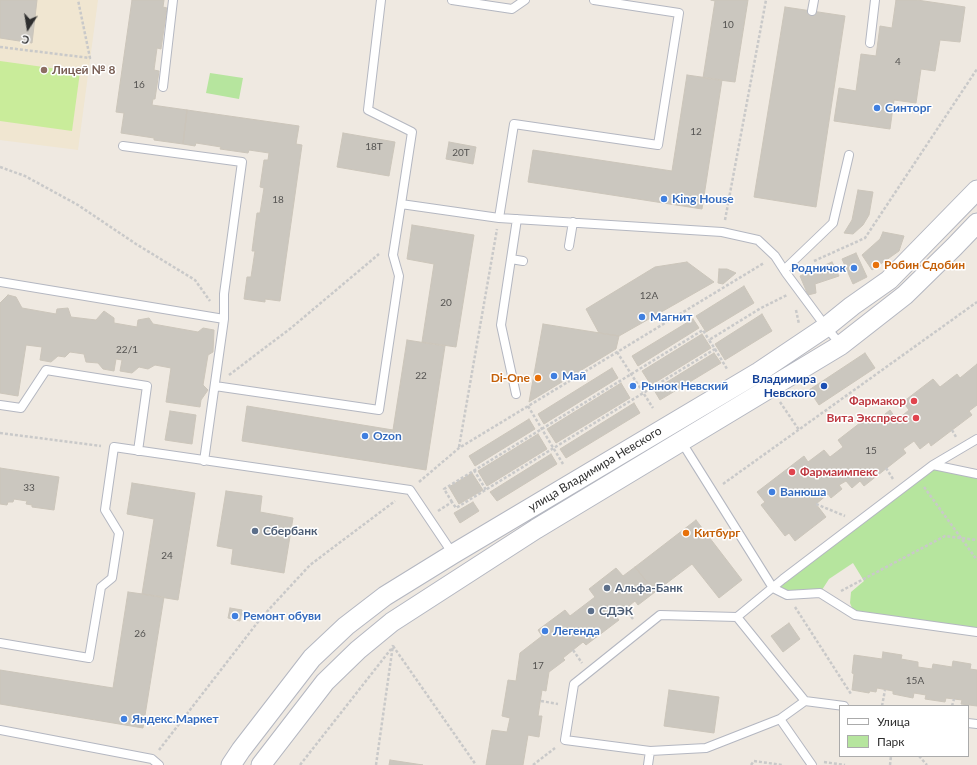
<!DOCTYPE html>
<meta charset="utf-8">
<style>
body{margin:0}
#map{position:relative;width:977px;height:765px;overflow:hidden;background:#efe9e1;font-family:Lato,sans-serif}
canvas{display:block}
.legend{position:absolute;left:839px;top:705px;width:130px;height:52px;box-sizing:border-box;background:#fff;border:1px solid #ababab;margin:0;padding:5px 7px;list-style:none;font-size:12px;color:#2e2e2e}
.legend li{display:flex;align-items:center;gap:8px;height:20px}
.legend b{width:20px;border:1px solid #ababab}
.north{position:absolute;left:8px;top:8px;width:40px;height:40px;-webkit-text-stroke:3px #fff;paint-order:stroke;rotate:192deg;font-size:11px;font-weight:700;line-height:16px;text-align:center;color:#2e2e2e}
.north::after{content:'';display:block;margin:auto;width:14px;height:18px;background:#2e2e2e;clip-path:polygon(50% 0,100% 100%,50% 72%,0 100%)}
</style>
<div id="map">
<canvas width="977" height="765"></canvas>
<ul class="legend">
<li><b style="height:5px;background:#fff"></b>Улица</li>
<li><b style="height:11px;background:#b6e59e"></b>Парк</li>
</ul>
<div class="north">С</div>
</div>
<script>
const g = document.querySelector('canvas').getContext('2d');
g.lineJoin = 'round';
function fillPath(path, color) {
  g.fillStyle = color;
  g.fill(path, 'evenodd');
}
function poly(rows) {
  const path = new Path2D();
  for (const r of rows) {
    path.moveTo(r[0], r[1]);
    for (let i = 2; i < r.length; i += 2) path.lineTo(r[i], r[i + 1]);
  }
  return path;
}
function strokePath(path, color, width, dash) {
  g.strokeStyle = color;
  g.lineWidth = width;
  g.lineCap = dash ? 'butt' : 'round';
  g.setLineDash(dash || []);
  g.stroke(path);
}
function write(font, color, halo, rows, align = 'center') {
  g.font = font + ' Lato,sans-serif';
  g.lineWidth = 3;
  g.setLineDash([]);
  g.textBaseline = 'middle';
  g.strokeStyle = halo;
  g.fillStyle = color;
  for (const [text, x, y, turn = 0] of rows) {
    g.save();
    g.translate(x, y);
    g.rotate((+turn || 0) * Math.PI / 180);
    g.textAlign = isNaN(turn) ? turn : align;
    if (halo) g.strokeText(text, 0, 0);
    g.fillText(text, 0, 0);
    g.restore();
  }
}
fillPath(poly([
 [0,0,98,0,78,150,0,140]
]), '#f0e6d1');
fillPath(poly([
 [210,73,243,78,239,99,206,93],
 [933,465,977,474,977,632,855,615,850,603,851,592,864,581,853,563,829,579,820,593,787,595,773,588]
]), '#b6e59e');
fillPath(poly([
 [0,61,80,72,72,131,0,121]
]), '#c9ec9a');
const building = poly([
 [0,0,37,0,32,43,0,38,0,0],
 [132,0,164,0,163,7,167,8,161,49,157,48,154,70,159,71,155,99,153,99,152,105,187,110,183,144,154,140,154,138,121,133,124,113,116,112,132,0],
 [711,0,748,0,735,82,703,78,715,1,711,0],
 [896,0,917,0,965,7,960,42,940,40,935,71,921,69,916,103,894,100,890,129,834,121,839,88,856,91,861,54,876,56,880,26,892,28,896,0],
 [785,7,845,16,816,207,754,197,785,7],
 [687,75,722,80,702,209,528,182,533,150,672,171,687,75],
 [187,110,299,126,296,144,302,145,280,301,265,299,265,302,244,299,247,277,251,277,255,251,252,251,257,213,260,213,264,188,260,187,264,160,268,160,269,153,249,150,248,153,220,149,221,147,196,143,195,146,183,144,187,110],
 [343,133,395,142,389,176,337,167,343,133],
 [449,142,476,147,473,164,446,159,449,142],
 [858,190,873,192,869,215,863,225,853,234,844,233,852,220,858,190],
 [412,225,474,235,456,347,422,342,434,264,407,259,412,225],
 [883,232,904,236,899,251,872,270,862,255,880,239,883,232],
 [856,253,867,277,853,284,842,259,856,253],
 [687,262,714,282,619,336,599,333,586,309,655,267,687,262],
 [832,262,839,276,815,284,816,293,808,295,800,276,832,262],
 [719,269,727,269,736,273,723,284,718,283,719,269],
 [744,286,754,303,706,332,696,316,744,286],
 [8,295,16,297,22,308,56,314,57,309,68,308,71,317,96,320,104,311,114,318,114,323,137,327,138,320,149,318,153,324,198,332,203,328,214,330,213,352,208,355,203,385,208,390,201,400,200,407,166,402,171,368,155,365,148,369,139,367,132,373,120,371,122,360,116,359,114,371,103,369,98,363,86,362,84,354,70,352,65,357,58,356,51,362,40,360,42,347,26,345,18,396,0,393,0,303,8,295],
 [762,314,772,331,725,360,715,344,762,314],
 [693,319,699,328,638,366,632,356,693,319],
 [543,324,619,336,616,349,529,402,543,324],
 [702,334,711,348,651,385,642,371,702,334],
 [407,340,445,346,426,470,242,441,247,406,393,430,407,340],
 [714,353,721,363,660,400,654,390,714,353],
 [865,353,875,368,819,405,809,390,865,353],
 [977,364,977,405,969,411,972,415,931,446,929,442,920,449,914,441,903,449,906,453,864,486,860,481,852,488,846,481,839,485,842,489,831,498,828,494,816,504,826,517,795,541,789,533,785,536,761,505,765,502,757,492,804,456,808,462,824,450,830,457,843,447,838,440,869,416,874,423,890,410,897,420,909,410,903,402,933,379,940,387,957,374,960,378,977,364],
 [612,368,618,378,544,424,538,414,612,368],
 [621,383,630,398,556,443,547,429,621,383],
 [634,403,640,413,566,458,560,449,634,403],
 [170,411,196,415,192,444,165,440,170,411],
 [529,419,535,429,475,466,469,456,529,419],
 [538,434,547,449,487,486,478,471,538,434],
 [551,454,557,464,497,501,490,492,551,454],
 [0,468,59,477,54,510,32,507,32,505,26,504,27,501,14,499,13,502,8,502,7,505,0,504,0,468],
 [472,473,483,490,459,504,449,487,472,473],
 [132,483,195,493,178,600,142,594,154,519,127,514,132,483],
 [226,491,262,496,260,512,293,518,284,573,231,564,233,549,217,546,226,491],
 [473,502,479,511,460,523,454,513,473,502],
 [696,520,742,580,719,598,692,564,655,592,635,567,696,520],
 [635,567,655,592,638,605,635,601,616,616,619,620,586,645,583,642,563,658,565,660,549,672,546,691,542,690,538,716,542,716,539,737,528,735,523,765,486,765,492,730,507,732,510,718,502,716,508,680,516,681,520,653,542,636,538,630,565,610,570,616,595,597,589,589,616,568,623,576,635,567],
 [128,592,164,597,143,728,0,704,0,670,113,688,128,592],
 [230,608,242,610,240,621,228,618,230,608],
 [789,623,800,639,783,652,771,636,789,623],
 [883,652,902,655,901,659,918,662,918,667,932,669,933,664,952,667,953,661,971,664,970,669,977,670,977,706,961,704,962,700,946,698,945,702,925,699,926,695,914,693,913,698,893,694,893,691,877,688,876,692,870,691,869,693,852,690,854,674,852,673,854,655,882,659,883,652],
 [669,690,719,697,714,733,664,726,669,690],
 [390,760,423,765,389,765,390,760]
]);
fillPath(building, '#cbc7bf');
strokePath(building, '#cbc5ba', 1);
const service = poly([
 [381,0,368,110,412,132,401,204],
 [452,0,512,9,525,0],
 [812,11,814,0],
 [870,43,875,0],
 [163,87,173,0],
 [123,146,242,162,224,294,224,319,204,461],
 [499,218,514,124,658,145,679,13,594,0],
 [569,246,573,222],
 [511,259,523,261],
 [784,270,833,223,849,155],
 [0,282,224,319],
 [215,386,379,410,399,276,393,255,401,204,499,218,722,232,758,240,775,256,786,273,826,327,841,345],
 [516,394,501,325,517,219],
 [0,405,21,408,46,370,147,386,138,451],
 [681,441,773,588,787,595,820,593,855,615,977,632],
 [933,465,977,439],
 [737,617,805,701,844,706],
 [0,643,89,658,101,587,112,578,119,533,105,510,114,447,410,490,453,554],
 [780,719,812,765],
 [968,723,977,724],
 [0,730,152,759,159,765],
 [650,751,565,740,574,684,660,615,737,617,783,579,933,465,977,474],
 [648,765,650,751,706,748,780,719,805,701]
]);
const tertiary = poly([
 [231,765,241,750,312,658,346,626,385,596,453,554,759,372,826,327,852,306,889,280,977,190],
 [261,765,325,682,358,650,392,622,536,529,841,345,905,295,954,247,977,223]
]);
strokePath(service, '#b4b7c1', 10);
strokePath(tertiary, '#b4b7c1', 21);
strokePath(poly([
 [0,47,90,58,78,0],
 [0,167,25,176,78,205,136,244,195,280,210,301],
 [725,220,766,0],
 [814,261,865,238,977,69],
 [796,310,799,324],
 [715,349,727,369],
 [617,352,653,408],
 [229,375,291,328,379,254],
 [780,402,799,430],
 [528,406,563,464],
 [952,430,956,437],
 [0,433,101,446],
 [459,447,497,229],
 [886,468,893,479],
 [474,470,486,490],
 [419,482,459,448,764,263],
 [723,484,977,302],
 [924,487,977,560],
 [452,502,444,489,703,330,709,340],
 [816,504,845,516],
 [438,511,452,502,456,508,715,349,709,340,761,308,787,295],
 [841,591,945,536,977,540],
 [795,607,851,694],
 [625,609,633,619],
 [241,614,261,618],
 [393,646,476,765],
 [573,650,582,663],
 [541,701,558,704],
 [882,706,885,690],
 [952,706,954,699],
 [159,750,261,618,310,565,395,501],
 [919,756,927,765],
 [824,762,845,765],
 [300,765,391,649],
 [376,765,393,645],
 [533,765,555,748],
 [751,765,754,761,782,765],
 [890,765,891,756]
]), '#c9c9c9', 2.5, [3, 2]);
strokePath(service, '#fff', 8);
strokePath(tertiary, '#fff', 19);
for (const [x, y, r, color] of [
 [44,70,4,"#8d6e63"],
 [877,108,4,"#3f7fe0"],
 [664,199,4,"#3f7fe0"],
 [876,265,4,"#e8710a"],
 [854,268,4,"#3f7fe0"],
 [642,317,4,"#3f7fe0"],
 [554,376,4,"#3f7fe0"],
 [538,378,4,"#e8710a"],
 [633,386,4,"#3f7fe0"],
 [824,386,4,"#1a4fb4"],
 [914,401,4,"#e0444e"],
 [916,418,4,"#e0444e"],
 [365,436,4,"#3f7fe0"],
 [792,472,4,"#e0444e"],
 [772,492,4,"#3f7fe0"],
 [255,531,4,"#5c6f8a"],
 [686,533,4,"#e8710a"],
 [607,588,4,"#5c6f8a"],
 [591,611,4,"#5c6f8a"],
 [235,616,4,"#3f7fe0"],
 [545,631,4,"#3f7fe0"],
 [124,719,4,"#3f7fe0"]
]) {
  const dot = new Path2D();
  dot.arc(x, y, r, 0, 2 * Math.PI);
  g.fillStyle = color;
  g.fill(dot);
  strokePath(dot, '#fff', 1.5);
}
write('10px', '#555452', null, [
 ["10",728,25],
 ["4",898,62],
 ["16",139,85],
 ["12",696,132],
 ["18Т",374,147],
 ["20Т",461,153],
 ["18",278,200],
 ["12А",649,296],
 ["20",446,303],
 ["22/1",127,350],
 ["22",421,376],
 ["15",871,451],
 ["33",29,488],
 ["24",167,556],
 ["26",140,634],
 ["17",538,666],
 ["15А",915,681]
]);
write('bold 12px', '#785e54', '#fff', [
 ["Лицей № 8",52,70]
], 'left');
write('bold 12px', '#366cbe', '#fff', [
 ["Синторг",885,108],
 ["King House",672,199],
 ["Родничок",846,268,"right"],
 ["Магнит",650,317],
 ["Май",562,376],
 ["Рынок Невский",641,386],
 ["Ozon",373,436],
 ["Ванюша",780,492],
 ["Ремонт обуви",243,616],
 ["Легенда",553,631],
 ["Яндекс.Маркет",132,719]
], 'left');
write('bold 12px', '#c56008', '#fff', [
 ["Робин Сдобин",884,265],
 ["Di-One",530,378,"right"],
 ["Китбург",694,533]
], 'left');
write('bold 12px', '#164399', '#fff', [
 ["Владимира",816,379],
 ["Невского",816,393]
], 'right');
write('bold 12px', '#be3a42', '#fff', [
 ["Фармакор",906,401],
 ["Вита Экспресс",908,418],
 ["Фармаимпекс",800,472,"left"]
], 'right');
write('12px', '#2e2e2e', '#fff', [
 ["улица Владимира Невского",595,469,-31]
]);
write('bold 12px', '#4e5e75', '#fff', [
 ["Сбербанк",263,531],
 ["Альфа-Банк",615,588],
 ["СДЭК",599,611]
], 'left');
</script>
